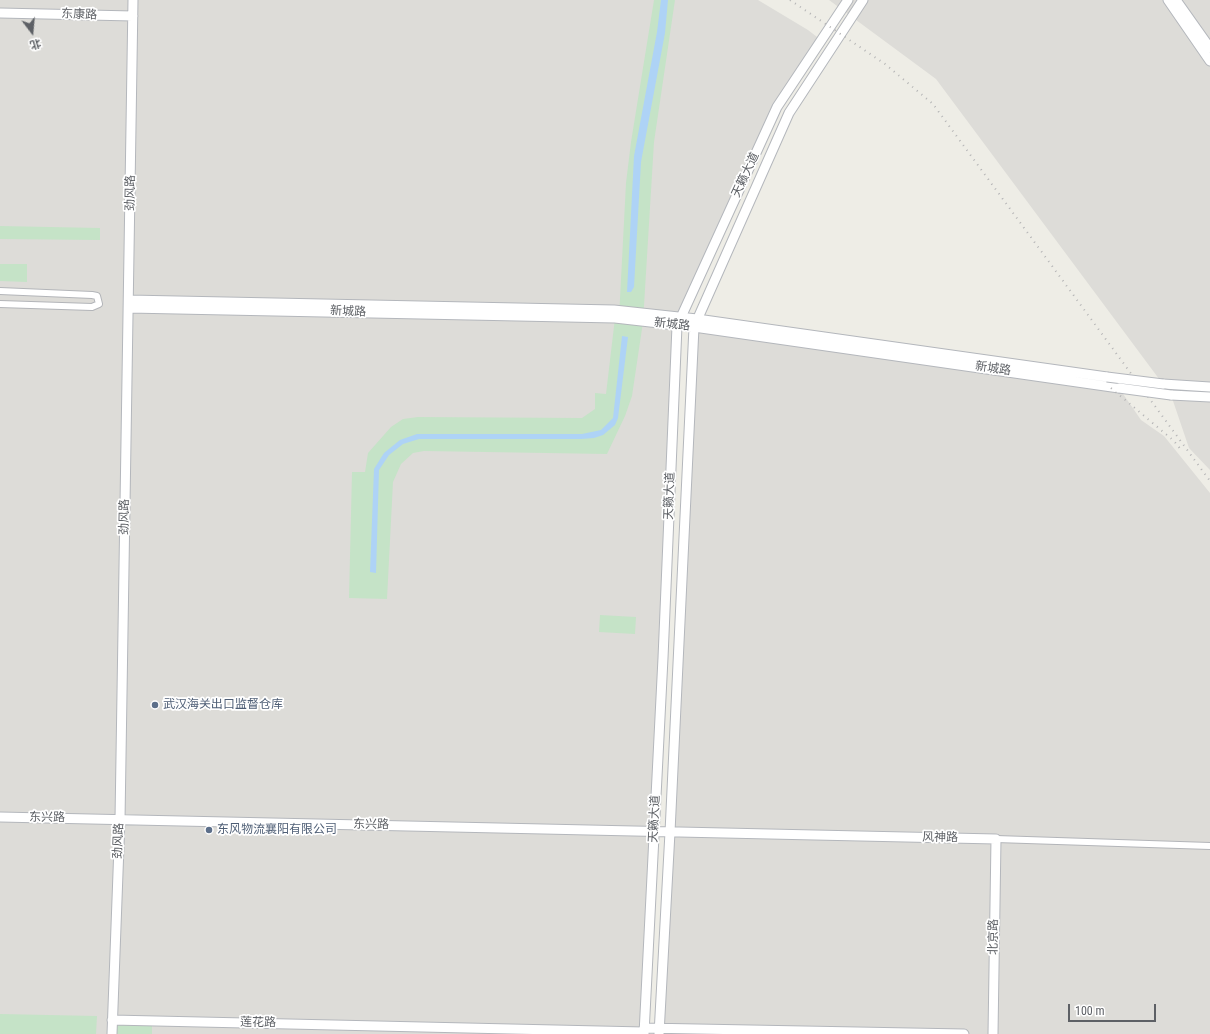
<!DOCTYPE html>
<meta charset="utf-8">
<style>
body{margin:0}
#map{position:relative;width:1210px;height:1034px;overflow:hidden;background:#eeede6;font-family:"Roboto Condensed","Noto Sans SC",sans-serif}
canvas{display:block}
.north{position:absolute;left:12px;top:12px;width:40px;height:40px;-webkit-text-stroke:3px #fff;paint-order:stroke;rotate:164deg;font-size:11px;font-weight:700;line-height:16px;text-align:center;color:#5d6065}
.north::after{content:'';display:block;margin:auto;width:14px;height:18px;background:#5d6065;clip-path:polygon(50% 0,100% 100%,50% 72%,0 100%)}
.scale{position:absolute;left:1068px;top:1004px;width:88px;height:18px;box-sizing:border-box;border:2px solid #5d6065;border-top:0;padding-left:5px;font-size:12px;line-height:14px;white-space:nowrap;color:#5d6065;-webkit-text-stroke:3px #fff;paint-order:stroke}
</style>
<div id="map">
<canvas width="1210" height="1034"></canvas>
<div class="north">北</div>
<div class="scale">100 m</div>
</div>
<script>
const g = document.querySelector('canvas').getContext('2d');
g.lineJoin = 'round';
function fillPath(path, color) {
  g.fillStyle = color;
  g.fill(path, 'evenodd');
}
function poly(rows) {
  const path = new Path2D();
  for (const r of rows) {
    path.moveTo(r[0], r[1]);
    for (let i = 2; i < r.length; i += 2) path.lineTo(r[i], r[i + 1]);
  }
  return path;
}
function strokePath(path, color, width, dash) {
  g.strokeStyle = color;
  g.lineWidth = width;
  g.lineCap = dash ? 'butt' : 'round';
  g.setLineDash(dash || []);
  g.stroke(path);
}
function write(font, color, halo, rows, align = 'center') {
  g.font = font + ' "Roboto Condensed","Noto Sans SC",sans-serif';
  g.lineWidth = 3.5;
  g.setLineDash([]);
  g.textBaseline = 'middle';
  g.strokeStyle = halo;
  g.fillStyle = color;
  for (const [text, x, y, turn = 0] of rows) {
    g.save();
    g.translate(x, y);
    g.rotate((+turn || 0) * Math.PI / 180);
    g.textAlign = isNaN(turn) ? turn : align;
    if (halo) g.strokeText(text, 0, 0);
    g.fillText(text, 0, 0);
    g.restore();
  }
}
fillPath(poly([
 [0,0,758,0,808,30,821,40,777,107,677,326,644,1034,0,1034],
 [829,0,1210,0,1210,470,1189,448,1171,395,936,79],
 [694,327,1119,388,1141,420,1164,436,1210,493,1210,1034,964,1034,659,1028]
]), '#dddcd8');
fillPath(poly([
 [654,0,675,0,654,142,643,322,632,396,625,416,607,454,424,451,413,453,401,464,393,482,387,599,349,598,352,472,365,472,368,453,391,427,403,419,418,417,582,418,595,409,595,393,606,394,615,318,619,318,626,183,631,142],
 [0,226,100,228,100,240,0,239],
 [0,264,27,264,27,282,0,281],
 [600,615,636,617,635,634,599,632],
 [0,1014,97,1016,96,1034,0,1034],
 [117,1020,152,1021,152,1034,117,1034]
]), '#c5e3c7');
fillPath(poly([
 [661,0,668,0,665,33,641,162,634,287,631,292,627,292,634,156,657,32],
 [622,336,628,337,618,418,615,425,603,435,594,438,581,439,419,439,403,444,389,455,379,470,376,573,370,572,374,469,384,453,400,440,417,434,582,434,601,430,613,418]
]), '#aed3f6');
const street = poly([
 [0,291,92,295,97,296,99,304,92,307,0,304],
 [996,839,1210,846]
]);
const secondary = poly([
 [1168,0,1210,61],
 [1176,0,1210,48],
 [0,13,133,16],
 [129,300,614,310,697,319,1107,377],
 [129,308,615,318,694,327,1119,388],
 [1163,384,1210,387],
 [1171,395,1210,397],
 [0,817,996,839,993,1034],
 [112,1020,644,1032],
 [644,1028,964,1034],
 [112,1034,120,819,133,0],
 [644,1034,663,658,677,326,777,107,848,0],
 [659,1034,670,832,694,327,789,113,863,0]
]);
strokePath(street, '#b3b5b9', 8);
strokePath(secondary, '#b4b7bc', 11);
strokePath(street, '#fff', 6);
strokePath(secondary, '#fff', 9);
strokePath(poly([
 [790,0,885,64,933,104,1210,481],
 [1111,388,1174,441,1182,451]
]), '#b4b4b5', 2, [1, 5]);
const secondaryBridge = poly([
 [1107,377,1163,384],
 [1119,388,1171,395]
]);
strokePath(secondaryBridge, '#b4b7bc', 11, []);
strokePath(secondaryBridge, '#fff', 9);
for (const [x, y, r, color] of [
 [155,705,4,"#5c6f8a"],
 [209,830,4,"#5c6f8a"]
]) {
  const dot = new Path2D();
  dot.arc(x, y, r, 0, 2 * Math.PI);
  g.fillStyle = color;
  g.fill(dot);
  strokePath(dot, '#fff', 1.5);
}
write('12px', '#5d6065', '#fff', [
 ["东康路",79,15,2],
 ["天籁大道",746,175,-65],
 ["劲风路",131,193,-89],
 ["新城路",348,312,2],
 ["新城路",672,325,6],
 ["新城路",993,369,8],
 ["天籁大道",670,496,-88],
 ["劲风路",125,517,-89],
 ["东兴路",47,818,1],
 ["天籁大道",655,819,-87],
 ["东兴路",371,825,1],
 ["风神路",940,838,1],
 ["劲风路",119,841,-88],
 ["北京路",994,937,-89],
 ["莲花路",258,1023,1]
]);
write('12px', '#4e5e75', '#fff', [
 ["武汉海关出口监督仓库",163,705],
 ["东风物流襄阳有限公司",217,830]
], 'left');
</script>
